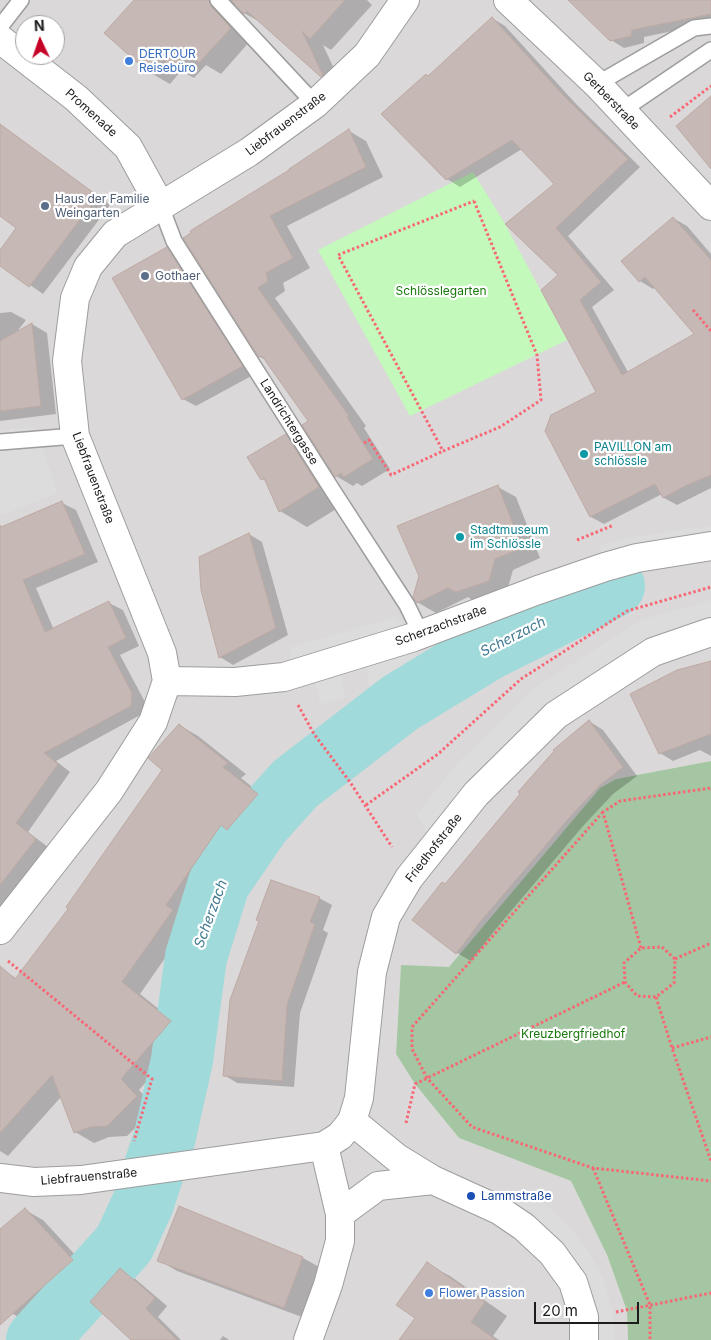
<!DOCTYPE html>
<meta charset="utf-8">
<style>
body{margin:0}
#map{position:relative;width:711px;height:1340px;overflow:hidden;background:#ede7e1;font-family:Inter,sans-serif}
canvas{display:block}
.north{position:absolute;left:15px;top:15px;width:50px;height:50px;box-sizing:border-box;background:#fff;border:1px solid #a4a4a4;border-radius:50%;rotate:357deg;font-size:14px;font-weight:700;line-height:20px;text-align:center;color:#1c1c1c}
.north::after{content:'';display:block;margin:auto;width:18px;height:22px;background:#c60128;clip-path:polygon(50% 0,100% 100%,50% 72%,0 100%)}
.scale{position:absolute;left:534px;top:1302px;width:105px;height:22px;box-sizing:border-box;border:2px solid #1c1c1c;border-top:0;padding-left:6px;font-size:15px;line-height:18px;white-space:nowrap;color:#1c1c1c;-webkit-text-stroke:4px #fff;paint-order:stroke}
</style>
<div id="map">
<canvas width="711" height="1340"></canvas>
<div class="north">N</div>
<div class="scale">20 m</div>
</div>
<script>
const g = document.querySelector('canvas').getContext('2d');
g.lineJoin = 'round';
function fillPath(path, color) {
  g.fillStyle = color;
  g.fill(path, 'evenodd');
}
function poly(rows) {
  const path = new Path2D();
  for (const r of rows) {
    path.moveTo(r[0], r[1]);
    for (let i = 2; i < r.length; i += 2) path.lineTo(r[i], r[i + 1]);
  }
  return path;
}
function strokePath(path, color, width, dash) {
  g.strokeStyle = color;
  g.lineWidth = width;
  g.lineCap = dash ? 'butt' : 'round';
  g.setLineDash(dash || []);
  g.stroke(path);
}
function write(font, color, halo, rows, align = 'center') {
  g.font = font + ' Inter,sans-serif';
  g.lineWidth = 4.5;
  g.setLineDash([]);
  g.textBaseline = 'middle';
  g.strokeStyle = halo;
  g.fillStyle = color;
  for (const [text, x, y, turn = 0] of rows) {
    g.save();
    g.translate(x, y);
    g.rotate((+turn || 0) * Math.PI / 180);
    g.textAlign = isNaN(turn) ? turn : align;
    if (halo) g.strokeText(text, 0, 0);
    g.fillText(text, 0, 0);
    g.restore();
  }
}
fillPath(poly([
 [0,0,711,0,711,761,616,779,600,788,449,968,401,966,396,1054,415,1084,459,1138,571,1181,607,1255,627,1311,628,1340,0,1340],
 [25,25,55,25,55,55,25,55]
]), '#dad8d9');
fillPath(poly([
 [711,761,711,1340,628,1340,627,1311,607,1255,571,1181,459,1138,415,1084,396,1054,401,965,449,967,600,788,616,779]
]), '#a4c6a2');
fillPath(poly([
 [473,172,505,224,567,340,410,416,318,250]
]), '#c4f9bc');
fillPath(poly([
 [35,427,58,493,0,516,0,430],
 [711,526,711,546,605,567,600,545,638,536],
 [711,600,711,632,556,715,434,847,417,814,458,762,534,688,641,620],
 [396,617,414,637,418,676,369,690,367,668,342,676,344,698,320,704,313,668,284,677,292,647],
 [527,1191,540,1199,569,1226,587,1249,602,1276,613,1311,614,1340,584,1340,573,1282,499,1210]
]), '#dcdcdc');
fillPath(poly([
 [135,0,367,0,372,5,331,50,323,45,343,88,322,76,262,23,244,13,236,4,230,9,251,40,221,74,206,65,194,78,181,71,170,84,149,72],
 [581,0,711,0,711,23,644,37,644,43,624,48,611,40],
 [492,18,505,26,577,105,640,167,568,236,614,290,592,307,628,372,696,334,655,287,653,289,640,281,623,262,673,218,687,226,711,254,711,488,677,505,664,498,662,494,604,524,591,517,598,393,560,275,507,224,556,184,522,149,460,187,447,179,428,77],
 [0,124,110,205,43,294,0,264,0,252,18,228,0,215],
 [349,131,366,141,383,177,287,226,310,268,283,283,285,291,275,298,366,426,364,428,390,469,362,486,357,483,353,486,336,476,310,422,267,360,260,357,185,238,291,171],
 [167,248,180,256,255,374,196,406,183,399],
 [11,312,26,320,16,333,32,324,47,333,56,414,0,421,0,313],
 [286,436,313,452,346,503,307,527,280,511,266,481,262,479],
 [498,487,516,497,540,558,513,570,507,591,475,602,468,597,436,613,417,602],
 [62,503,76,510,98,562,36,588,54,630,109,603,123,610,139,646,120,655,145,702,144,713,56,761,70,772,28,832,48,847,0,907,0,529],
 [249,534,262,542,288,635,233,665,220,657,202,589,200,558],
 [711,662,711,756,700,750,673,761,660,753],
 [589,721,603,730,637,776,613,794,583,826,495,930,471,961,457,953,445,885],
 [179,725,198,736,246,774,241,778,276,806,247,840,240,836,184,917,191,921,140,994,189,1033,139,1090,156,1108,127,1136,109,1137,94,1143,75,1132,61,1097,8,1156,0,1151,0,978,5,971,17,979,70,908,164,769],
 [319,898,332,905,323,930,328,933,300,1013,294,1087,237,1083,224,1075],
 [180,1208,303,1258,321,1268,302,1317,177,1271,159,1260],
 [25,1210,43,1220,90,1271,31,1324,13,1314,0,1300,0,1231],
 [427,1264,450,1276,507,1316,493,1336,499,1340,401,1340,416,1318],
 [120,1270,133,1277,167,1306,158,1317,181,1340,132,1340],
 [223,1336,229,1340,220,1340]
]), '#0003');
strokePath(poly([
 [37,1340,124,1244,143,1203,165,1136,182,1060,196,957,219,883,260,823,295,784,400,703,487,650,614,586]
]), '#a1dadb', 62);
const building = poly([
 [134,0,209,0,211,6,231,28,199,63,187,51,172,67,162,58,149,73,104,33,134,0],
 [231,0,345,0,310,39,302,31,323,75,321,77,247,11,244,14,231,0],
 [568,0,711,0,711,14,632,30,631,36,610,41,568,0],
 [492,17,564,96,628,159,556,228,601,282,580,300,622,375,694,334,645,277,639,282,621,261,673,217,711,260,711,475,685,486,663,498,655,484,590,517,545,431,551,415,596,392,541,290,558,275,505,224,554,184,512,140,446,180,381,114,426,74,428,76,492,17],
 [711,96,711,169,676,126,711,96],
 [0,124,98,196,29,287,0,266,0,250,16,228,0,216,0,124],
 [349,129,366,167,270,216,293,258,266,273,268,281,258,288,349,416,347,417,373,459,344,477,341,473,335,477,302,425,308,421,262,356,259,357,183,238,191,233,190,231,289,170,289,169,349,129],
 [167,247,243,366,182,400,112,278,167,247],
 [32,323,41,406,0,411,0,341,32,323],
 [286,434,319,487,279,512,264,478,261,480,247,457,286,434],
 [498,485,522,548,495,559,489,581,456,592,448,588,417,603,413,597,419,576,397,526,498,485],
 [62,501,85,554,23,580,45,632,109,601,126,638,108,647,132,693,131,706,44,753,58,764,16,823,36,839,0,885,0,525,1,527,62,501],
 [249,533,276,628,219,658,201,590,199,557,249,533],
 [711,661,711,734,659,754,630,694,677,670,711,661],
 [589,720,623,767,599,786,569,818,480,922,456,954,412,920,442,882,445,884,520,794,518,792,554,751,553,750,589,720],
 [179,724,228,763,223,767,258,794,227,830,221,825,166,905,173,910,122,982,171,1021,121,1079,137,1096,107,1126,90,1127,74,1133,52,1075,0,1133,0,966,15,979,68,909,66,907,162,770,148,758,179,724],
 [271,880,320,897,310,922,315,924,287,1005,282,1081,223,1076,230,1000,259,921,256,920,271,880],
 [179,1206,303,1257,284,1308,157,1261,179,1206],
 [25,1208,73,1260,0,1325,0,1229,25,1208],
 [427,1262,485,1302,471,1322,496,1340,399,1340,415,1318,396,1305,427,1262],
 [120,1268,155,1298,146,1309,177,1340,131,1340,90,1302,120,1268]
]);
fillPath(building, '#c5b8b5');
strokePath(building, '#bfaaa4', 1);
const service = poly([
 [218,0,315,104],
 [0,27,21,0],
 [597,84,694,28,711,26],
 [621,111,711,50],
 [161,207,174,241,333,491,407,605,421,634],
 [0,442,75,436]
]);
const minor = poly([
 [508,0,597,84,711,206],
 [0,39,76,98,128,147,161,207],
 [167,681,235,682,284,677,414,637,538,590,605,567,637,558,711,546],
 [0,930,109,791,153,722,167,681,162,653,75,436,67,361,75,298,88,267,115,234,249,152,315,104,367,55,405,0],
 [352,1121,397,1158,433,1180,499,1210,524,1227,552,1253,573,1282,584,1317,584,1340],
 [0,1178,34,1182,81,1180,324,1146,340,1136,352,1121,359,1098,372,972,386,917,409,878,476,794,556,715,653,652,711,632],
 [340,1214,378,1186,433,1180],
 [308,1340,328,1285,340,1241,340,1214,324,1146]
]);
strokePath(service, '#9d9d9d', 18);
strokePath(minor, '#9d9d9d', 30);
strokePath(poly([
 [670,117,711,86],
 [474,201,537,355,541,400,500,427,443,451,338,255,474,201],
 [693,310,711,331],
 [364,443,369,440,391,475,443,451],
 [577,540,614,525],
 [298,705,314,734,350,782,392,847],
 [366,805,438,754,521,679,627,611,711,587],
 [603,812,412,1027,412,1049,427,1078,472,1127,593,1168,711,1181],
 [662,947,675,959,674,983,656,997,637,996,625,982,624,963,641,948,662,947],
 [641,948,603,812,620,801,711,788],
 [675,959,711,943],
 [8,961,152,1079,134,1141],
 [656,997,672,1048,711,1161],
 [672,1048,711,1037],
 [406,1123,415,1084,625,982],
 [593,1168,650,1305,650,1340],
 [616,1312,711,1293]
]), '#f96674', 3, [2.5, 2.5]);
strokePath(service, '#fff', 15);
strokePath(minor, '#fff', 28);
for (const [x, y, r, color] of [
 [129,61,5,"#3f7fe0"],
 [45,206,5,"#5c6f8a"],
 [145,276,5,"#5c6f8a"],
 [584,454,5,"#0f9aa8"],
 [460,537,5,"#0f9aa8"],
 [471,1196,5,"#1a4fb4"],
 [429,1293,5,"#3f7fe0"]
]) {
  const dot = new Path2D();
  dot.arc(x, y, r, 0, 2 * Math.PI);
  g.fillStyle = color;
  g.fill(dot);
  strokePath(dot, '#fff', 2);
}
write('12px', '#366cbe', '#fff', [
 ["DERTOUR",139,54],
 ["Reisebüro",139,68],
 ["Flower Passion",439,1293]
], 'left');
write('12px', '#1c1c1c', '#fff', [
 ["Gerberstraße",611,101,46],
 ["Promenade",91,113,42],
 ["Liebfrauenstraße",286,124,-37],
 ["Landrichtergasse",289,422,58],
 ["Liebfrauenstraße",93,478,69],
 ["Scherzachstraße",441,626,-20],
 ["Friedhofstraße",434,848,-52],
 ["Liebfrauenstraße",89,1177,-5]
]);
write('12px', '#4e5e75', '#fff', [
 ["Haus der Familie",55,199],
 ["Weingarten",55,213],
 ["Gothaer",155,276]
], 'left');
write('12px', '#18780b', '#fff', [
 ["Schlösslegarten",441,291],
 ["Kreuzbergfriedhof",573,1034]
]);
write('12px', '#0d838f', '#fff', [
 ["PAVILLON am",594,447],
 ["schlössle",594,461],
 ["Stadtmuseum",470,530],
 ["im Schlössle",470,544]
], 'left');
write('12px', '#164399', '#fff', [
 ["Lammstraße",481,1196]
], 'left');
write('italic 14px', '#417a93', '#fff', [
 ["Scherzach",513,637,-27],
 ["Scherzach",211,914,-70]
]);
</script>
